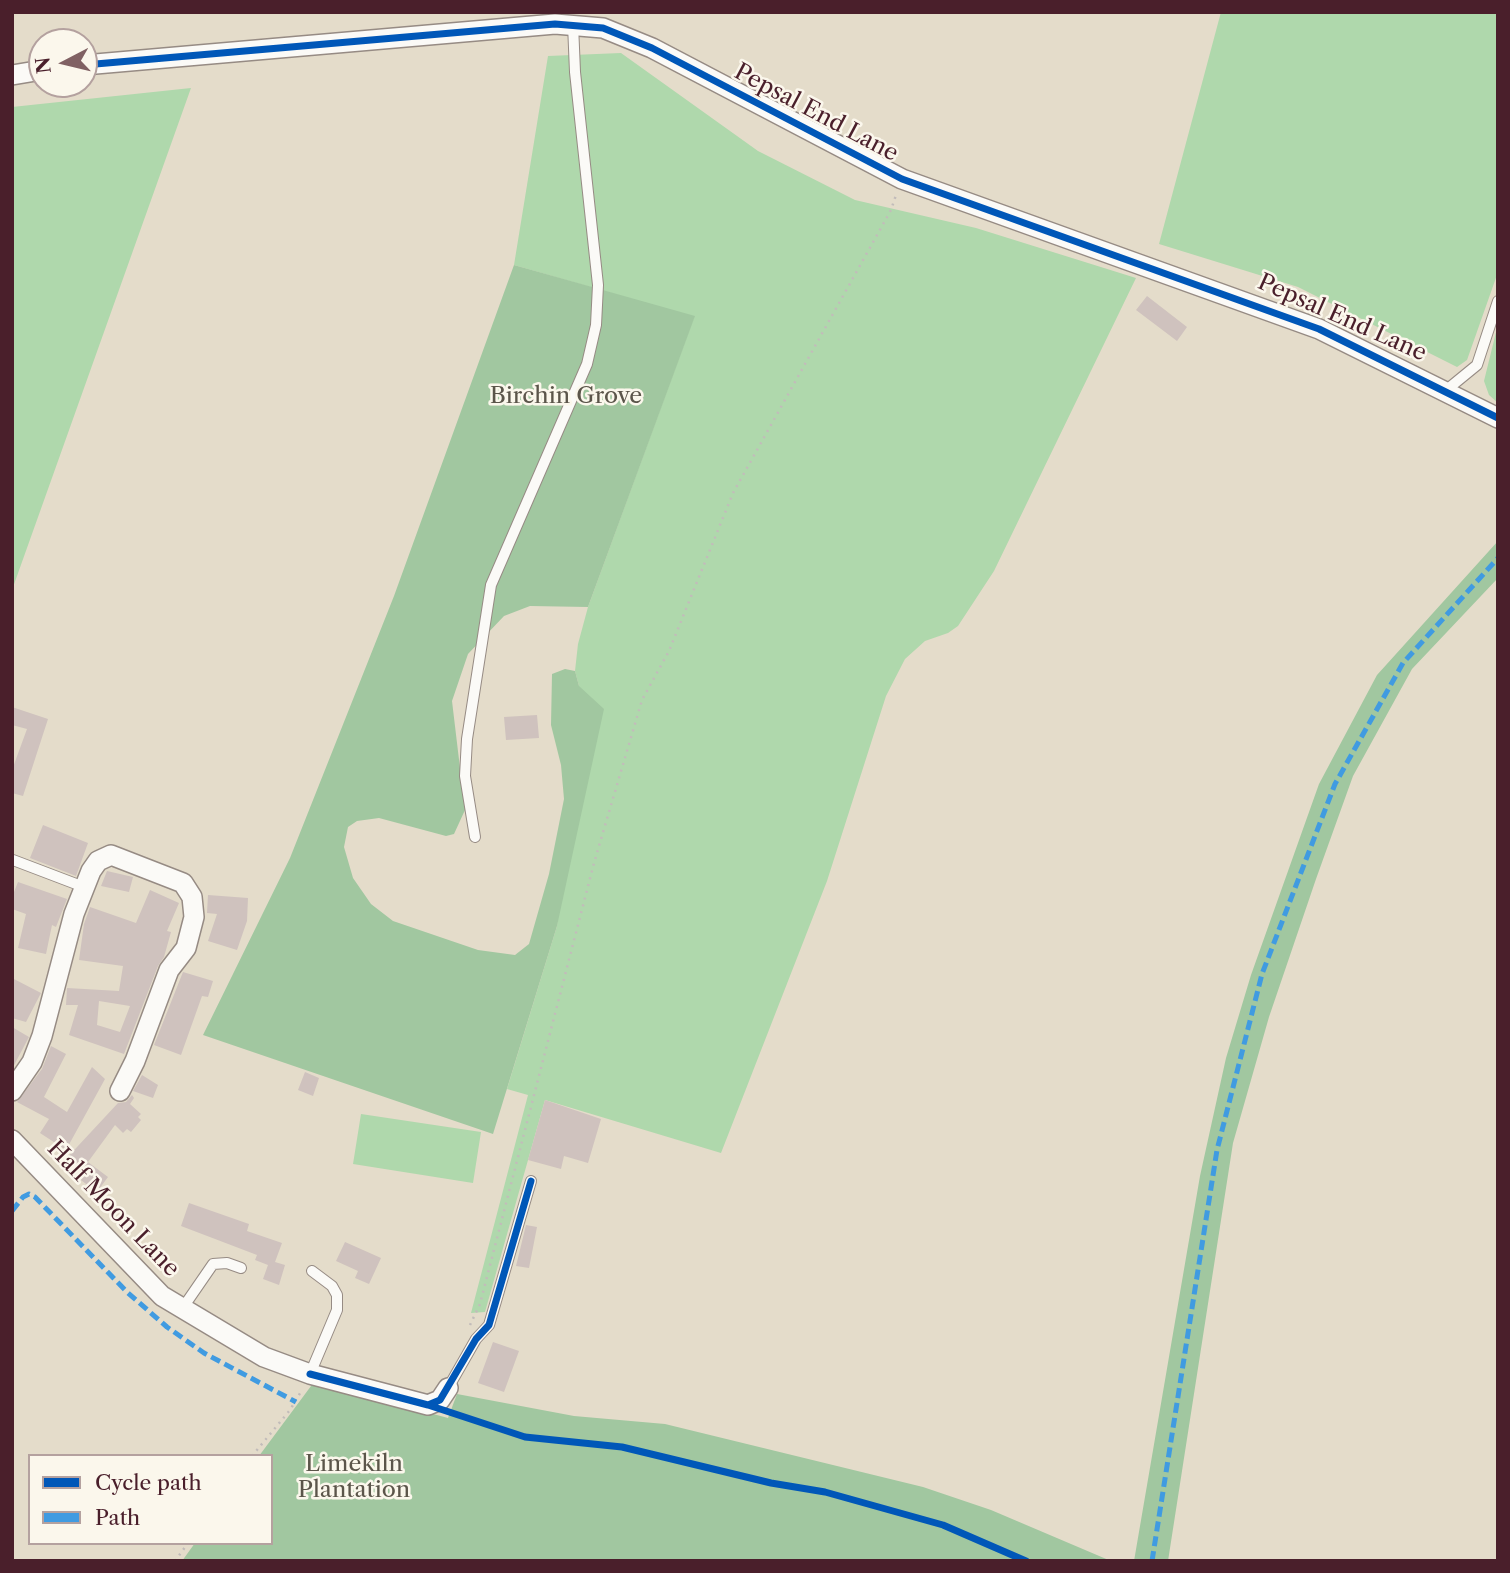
<!DOCTYPE html>
<style>
body{margin:0}
#map{position:relative;width:1510px;height:1573px;overflow:hidden;background:#e4dcca;font-family:"Libre Caslon Text",serif}
canvas{display:block}
.frame{position:absolute;inset:0;border:14px solid #4a1f2b;pointer-events:none}
.legend{position:absolute;left:28px;top:1454px;width:245px;height:91px;box-sizing:border-box;background:#fbf7ec;border:2px solid #b4a19f;margin:0;padding:9px 12px;list-style:none;font-size:21px;color:#4a1f2b}
.legend li{display:flex;align-items:center;gap:14px;height:35px}
.legend b{width:35px;border:2px solid #b4a19f}
.north{position:absolute;left:28px;top:28px;width:70px;height:70px;box-sizing:border-box;background:#fbf7ec;border:2px solid #b4a19f;border-radius:50%;rotate:263deg;font-size:19px;font-weight:700;line-height:28px;text-align:center;color:#4a1f2b}
.north::after{content:'';display:block;margin:auto;width:24px;height:32px;background:#806163;clip-path:polygon(50% 0,100% 100%,50% 72%,0 100%)}
</style>
<div id="map">
<canvas width="1510" height="1573"></canvas>
<div class="frame"></div>
<ul class="legend">
<li><b style="height:9px;background:#0057b8"></b>Cycle path</li>
<li><b style="height:9px;background:#409be1"></b>Path</li>
</ul>
<div class="north">N</div>
</div>
<script>
const g = document.querySelector('canvas').getContext('2d');
g.lineJoin = 'round';
function fillPath(path, color) {
  g.fillStyle = color;
  g.fill(path, 'evenodd');
}
function poly(rows) {
  const path = new Path2D();
  for (const r of rows) {
    path.moveTo(r[0], r[1]);
    for (let i = 2; i < r.length; i += 2) path.lineTo(r[i], r[i + 1]);
  }
  return path;
}
function strokePath(path, color, width, dash) {
  g.strokeStyle = color;
  g.lineWidth = width;
  g.lineCap = dash ? 'butt' : 'round';
  g.setLineDash(dash || []);
  g.stroke(path);
}
function write(font, color, halo, rows, align = 'center') {
  g.font = font + ' "Libre Caslon Text",serif';
  g.lineWidth = 5;
  g.setLineDash([]);
  g.textBaseline = 'middle';
  g.strokeStyle = halo;
  g.fillStyle = color;
  for (const [text, x, y, turn = 0] of rows) {
    g.save();
    g.translate(x, y);
    g.rotate((+turn || 0) * Math.PI / 180);
    g.textAlign = isNaN(turn) ? turn : align;
    if (halo) g.strokeText(text, 0, 0);
    g.fillText(text, 0, 0);
    g.restore();
  }
}
fillPath(poly([
 [1221,12,1498,12,1498,272,1467,360,1457,367,1298,287,1159,244],
 [621,53,758,151,855,200,976,228,1136,278,994,571,958,626,948,633,925,641,905,659,886,696,827,881,721,1153,545,1100,485,1312,471,1313,528,1095,507,1089,557,926,579,686,575,671,578,644,588,607,694,317,514,265,548,56],
 [191,88,12,590,12,107],
 [1498,324,1498,403,1489,395,1484,381],
 [361,1114,481,1132,473,1183,353,1164]
]), '#afd8ac');
fillPath(poly([
 [514,265,695,316,588,607,530,606,504,616,468,654,452,701,465,810,454,834,446,836,379,818,357,821,348,827,344,847,353,878,371,904,393,921,478,950,515,955,529,944,549,874,564,799,561,765,551,725,552,674,565,669,575,671,579,686,604,709,557,926,493,1134,203,1035,290,858,394,596],
 [1498,541,1498,578,1412,669,1353,776,1316,879,1269,1017,1233,1143,1168,1561,1134,1561,1200,1176,1226,1058,1251,975,1319,784,1377,675],
 [314,1382,448,1418,457,1394,574,1416,665,1424,923,1487,991,1510,1111,1561,182,1561,195,1543,271,1543,271,1456,259,1456]
]), '#a1c7a0');
fillPath(poly([
 [1147,296,1187,327,1177,341,1136,310],
 [12,707,48,719,23,796,12,793,12,770,27,729,12,725],
 [537,715,539,738,506,740,504,717],
 [43,825,88,843,76,876,30,858],
 [107,871,133,877,129,892,101,886],
 [18,882,67,899,56,927,52,925,46,954,18,948,26,914,12,909,12,897],
 [150,890,179,903,167,931,171,932,164,957,158,966,124,1054,69,1035,78,1005,66,1005,67,988,119,991,123,966,79,960,84,924,90,907,136,923],
 [99,1001,130,1006,120,1032,97,1025],
 [208,895,248,898,247,921,237,950,208,941,217,914,207,913],
 [183,972,213,981,208,997,202,996,181,1055,154,1045],
 [12,978,41,993,26,1022,12,1018],
 [12,1027,29,1037,12,1069],
 [51,1046,66,1054,44,1097,67,1112,92,1067,105,1079,66,1150,40,1133,49,1119,17,1102,42,1069],
 [305,1072,319,1078,313,1096,298,1090],
 [142,1075,158,1085,153,1098,133,1091],
 [132,1095,134,1098,130,1104,141,1114,138,1117,141,1120,131,1132,127,1129,123,1133,115,1125,88,1162,108,1177,97,1192,66,1169,69,1165,64,1161,118,1103,126,1102],
 [545,1100,601,1119,588,1163,564,1156,561,1169,528,1160],
 [189,1203,249,1224,247,1231,282,1243,275,1262,285,1265,279,1285,263,1279,268,1265,255,1260,257,1255,181,1226],
 [526,1225,537,1227,529,1268,516,1266],
 [345,1242,381,1258,369,1284,355,1278,358,1271,336,1261],
 [493,1342,519,1351,504,1392,478,1383]
]), '#cfc2be');
const lane = poly([
 [1444,392,1477,365,1498,301],
 [475,837,465,776,467,739,491,585,587,364,596,325,598,285,575,72,573,24],
 [13,860,84,887],
 [182,1309,213,1264,227,1263,241,1268],
 [310,1374,337,1310,337,1295,332,1286,312,1271],
 [448,1388,476,1339,489,1325,531,1181]
]);
const street = poly([
 [84,65,555,24,603,28,652,48,902,179,1319,329,1498,418],
 [12,75,42,70],
 [12,1091,32,1062,42,1036,74,914,91,871,98,861,111,855,183,883,192,897,194,917,186,948,169,970,135,1061,120,1091],
 [12,1140,162,1296,264,1357,310,1374,428,1405,440,1400,448,1388]
]);
strokePath(lane, '#968b84', 12);
strokePath(street, '#968b84', 22);
strokePath(poly([
 [470,1325,480,1304,594,863,642,700,669,651,733,493,891,210,896,195],
 [252,1456,290,1410,302,1390],
 [175,1561,188,1543]
]), '#c2bcba', 2.5, [2, 5]);
strokePath(lane, '#fbfaf7', 10);
strokePath(street, '#fbfaf7', 19);
strokePath(poly([
 [12,1211,23,1197,29,1194,35,1197,127,1292,167,1327,204,1353,296,1402],
 [1152,1561,1217,1150,1262,974,1335,784,1403,663,1498,558]
]), '#409be1', 5, [10, 5]);
strokePath(poly([
 [84,65,555,24,603,28,652,48,902,179,1319,329,1498,418],
 [310,1374,428,1405,440,1400,476,1339,489,1325,531,1181],
 [428,1405,525,1437,622,1447,771,1483,825,1492,943,1525,1026,1561]
]), '#0057b8', 7);
write('23px', '#4a1f2b', '#fbf7ec', [
 ["Pepsal End Lane",816,113,28],
 ["Pepsal End Lane",1342,318,24],
 ["Half Moon Lane",113,1209,46]
]);
write('23px', '#5b554a', '#fbf7ec', [
 ["Birchin Grove",566,396],
 ["Limekiln",354,1464],
 ["Plantation",354,1490]
]);
</script>
